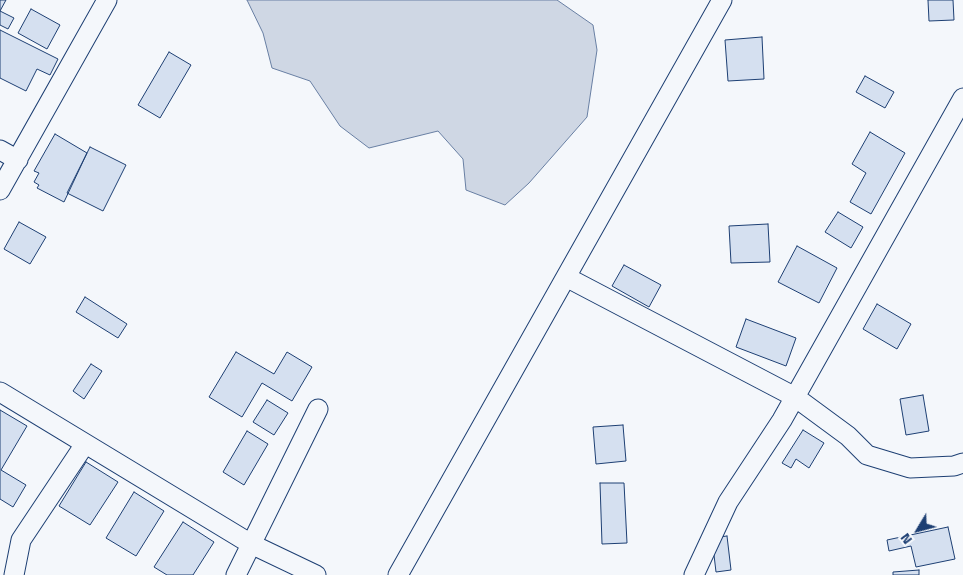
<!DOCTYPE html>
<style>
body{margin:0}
#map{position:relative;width:963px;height:575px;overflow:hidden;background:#f4f7fb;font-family:"Titillium Web",sans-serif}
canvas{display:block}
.north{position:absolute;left:893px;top:505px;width:50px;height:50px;-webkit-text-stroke:4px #f4f7fb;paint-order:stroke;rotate:233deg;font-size:14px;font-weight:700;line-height:20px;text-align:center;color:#1d3f73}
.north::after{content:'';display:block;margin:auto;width:18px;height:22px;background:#1d3f73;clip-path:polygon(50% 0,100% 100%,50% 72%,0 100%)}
</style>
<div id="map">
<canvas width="963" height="575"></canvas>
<div class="north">N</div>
</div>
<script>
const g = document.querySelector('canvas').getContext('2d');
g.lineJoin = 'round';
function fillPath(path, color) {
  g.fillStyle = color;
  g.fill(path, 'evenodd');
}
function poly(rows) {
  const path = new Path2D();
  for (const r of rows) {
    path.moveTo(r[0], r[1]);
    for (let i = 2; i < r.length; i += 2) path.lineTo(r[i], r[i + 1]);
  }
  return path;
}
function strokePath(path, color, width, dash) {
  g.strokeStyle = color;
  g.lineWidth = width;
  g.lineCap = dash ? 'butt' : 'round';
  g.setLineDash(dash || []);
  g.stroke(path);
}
const water = poly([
 [247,0,557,0,593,25,597,50,587,117,529,183,505,205,466,190,463,159,438,131,369,148,340,126,310,81,272,68,263,33,247,0]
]);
fillPath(water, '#cfd7e4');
strokePath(water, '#687fa3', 1);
const building = poly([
 [0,0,6,0,0,11,14,18,8,29,0,25,0,0],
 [928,0,953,0,954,20,929,21,928,0],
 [31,9,60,25,47,49,18,33,31,9],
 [0,30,58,59,50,75,37,69,26,91,0,78,0,30],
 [762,37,764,79,728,81,725,40,762,37],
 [169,52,191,65,160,118,138,105,169,52],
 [865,76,894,92,885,108,856,92,865,76],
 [870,132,905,153,871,214,850,202,866,173,852,164,870,132],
 [55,134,87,153,64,202,37,188,39,185,34,182,39,173,34,171,55,134],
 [90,147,126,165,103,211,67,193,90,147],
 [838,212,863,227,851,248,825,232,838,212],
 [19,222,46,237,30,264,4,249,19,222],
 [768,224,770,262,731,263,729,226,768,224],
 [797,246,837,268,819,303,778,282,797,246],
 [624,265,661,285,649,307,612,286,624,265],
 [85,297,127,324,118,338,76,312,85,297],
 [877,304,911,324,897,349,863,329,877,304],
 [746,319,796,338,786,366,736,347,746,319],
 [236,352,274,374,287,352,312,367,292,401,262,383,242,417,209,397,236,352],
 [91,364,102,371,84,399,73,391,91,364],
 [923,395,929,431,906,435,900,399,923,395],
 [267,400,288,413,274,435,253,422,267,400],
 [0,410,27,426,1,470,26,485,13,507,0,499,0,410],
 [623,425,626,461,596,464,593,427,623,425],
 [803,430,824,443,809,468,796,459,791,468,782,463,803,430],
 [247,431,268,444,244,485,223,472,247,431],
 [86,462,118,482,90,525,59,506,86,462],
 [600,483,624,483,627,543,602,544,600,483],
 [134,492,164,511,136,556,106,538,134,492],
 [183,522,214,542,193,575,167,575,154,567,183,522],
 [948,527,955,559,916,567,911,546,889,551,887,540,948,527],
 [727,536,731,570,716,572,712,538,727,536],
 [919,570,919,575,893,575,893,572,919,570]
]);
fillPath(building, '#d5e0f0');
strokePath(building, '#1d3f73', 1);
const minor = poly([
 [0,150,18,160],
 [0,190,107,0],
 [566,277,795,397,848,436,867,455,910,468,954,466,963,463],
 [0,392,251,544,316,575],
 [14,575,21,540,85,444],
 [236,575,318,409],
 [398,575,722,0],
 [694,575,728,502,782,420,963,98]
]);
strokePath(minor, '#1d3f73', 21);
strokePath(minor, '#f4f7fb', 19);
</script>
